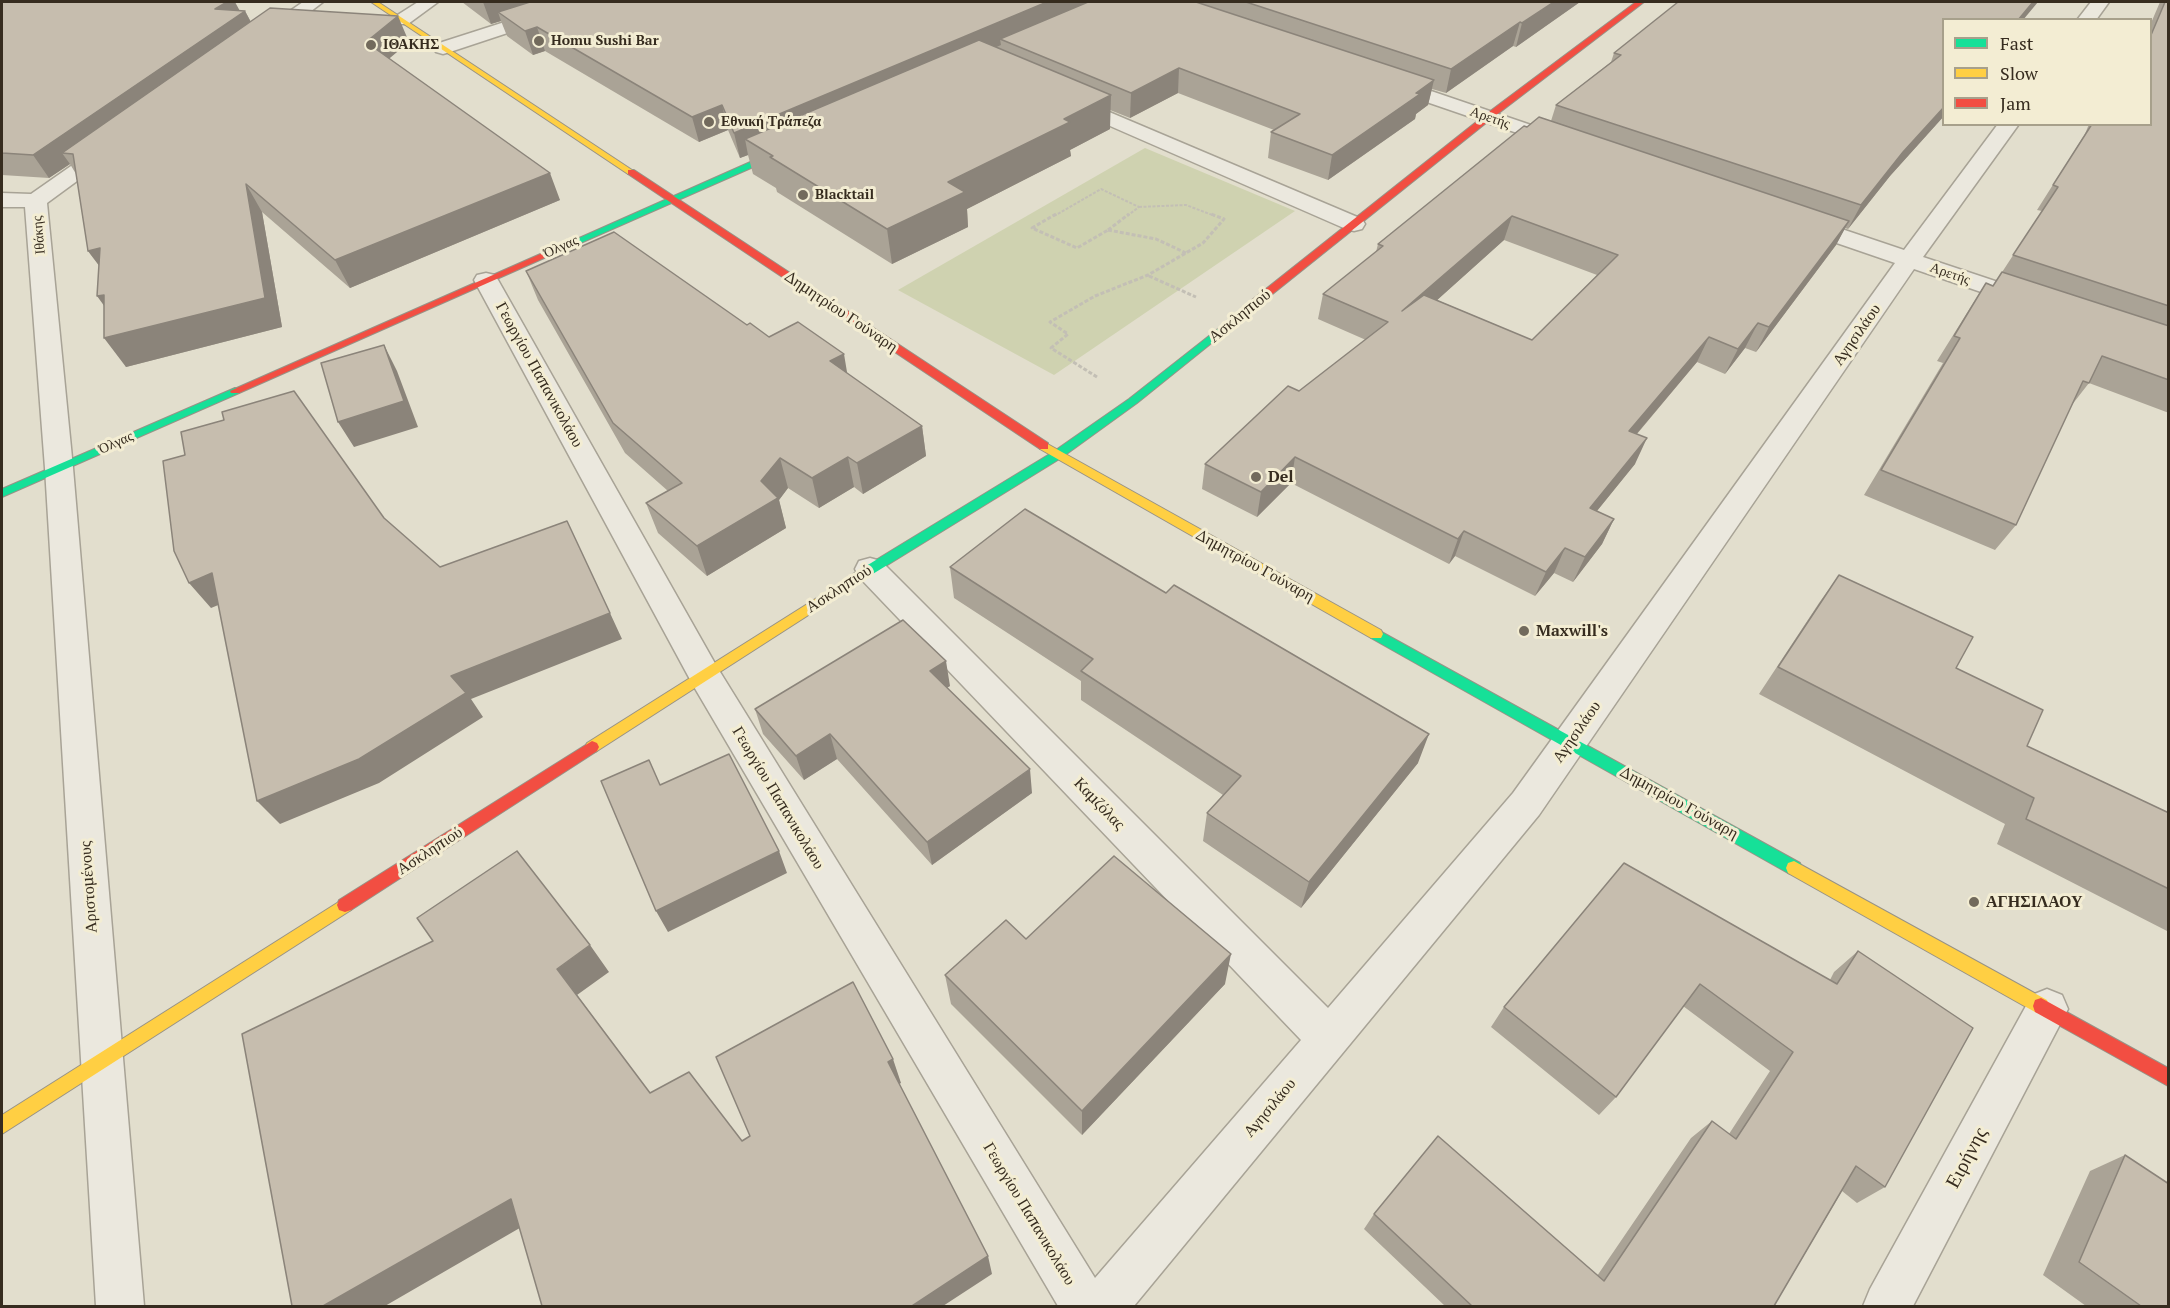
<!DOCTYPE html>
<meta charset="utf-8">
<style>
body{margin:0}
#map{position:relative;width:2170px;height:1308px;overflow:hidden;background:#e2decd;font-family:"PT Serif",serif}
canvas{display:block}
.frame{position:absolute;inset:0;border:3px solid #362c1f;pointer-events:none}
.legend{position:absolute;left:1942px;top:18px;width:210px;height:108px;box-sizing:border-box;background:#f3edd3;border:2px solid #a7a08b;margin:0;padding:8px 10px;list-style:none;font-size:18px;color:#362c1f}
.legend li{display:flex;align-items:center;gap:12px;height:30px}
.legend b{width:30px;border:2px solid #a7a08b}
</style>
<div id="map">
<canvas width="2170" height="1308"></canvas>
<div class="frame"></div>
<ul class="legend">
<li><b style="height:8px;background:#16e098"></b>Fast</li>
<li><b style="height:8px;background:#ffcf43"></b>Slow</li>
<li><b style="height:8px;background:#f24e42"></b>Jam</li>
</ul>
</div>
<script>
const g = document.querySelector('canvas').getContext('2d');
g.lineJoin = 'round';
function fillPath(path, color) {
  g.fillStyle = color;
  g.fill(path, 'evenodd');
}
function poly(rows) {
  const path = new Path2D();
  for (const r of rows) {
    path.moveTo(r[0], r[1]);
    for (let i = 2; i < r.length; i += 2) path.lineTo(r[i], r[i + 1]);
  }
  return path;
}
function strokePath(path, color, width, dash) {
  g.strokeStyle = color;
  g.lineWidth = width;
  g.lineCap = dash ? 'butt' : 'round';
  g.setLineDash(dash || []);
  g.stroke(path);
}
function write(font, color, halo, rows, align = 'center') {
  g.font = font + ' "PT Serif",serif';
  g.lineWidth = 6;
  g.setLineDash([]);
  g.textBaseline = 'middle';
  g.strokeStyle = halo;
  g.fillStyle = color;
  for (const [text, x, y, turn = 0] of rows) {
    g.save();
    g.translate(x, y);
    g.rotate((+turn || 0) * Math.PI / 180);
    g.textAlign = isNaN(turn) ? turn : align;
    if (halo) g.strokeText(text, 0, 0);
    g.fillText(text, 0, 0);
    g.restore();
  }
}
fillPath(poly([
 [1145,148,1295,211,1054,375,898,290]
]), '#cfd2b0');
const street = poly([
 [303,2,323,2,272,41,258,41,256,37,258,33,303,2],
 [418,2,438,2,408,24,396,24,393,20,396,16,418,2],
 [567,2,592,2,589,6,450,52,443,54,436,52,434,48,436,44,567,2],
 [2091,2,2109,2,2096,20,2077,20,2091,2],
 [1387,76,1572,139,1575,143,1572,147,1565,149,1558,147,1380,86,1377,82,1380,78,1387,76],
 [1069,95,1362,219,1365,224,1362,229,1354,231,1346,229,1062,105,1059,101,1062,97,1069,95],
 [1998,124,2019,124,1923,257,2037,295,2040,300,2037,305,2028,307,2019,305,1914,269,1539,815,1134,1306,1058,1306,693,685,474,280,477,275,486,273,495,275,498,280,717,667,1095,1278,1301,1040,859,577,855,569,859,561,870,558,881,561,1328,1008,1513,793,1895,263,1790,227,1787,222,1790,217,1798,215,1806,217,1904,250,1998,124],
 [111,141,118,143,122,147,118,151,47,203,73,468,144,1306,96,1306,45,468,25,207,2,207,2,193,31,194,104,143,111,141],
 [2047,989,2062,995,2068,1009,1913,1306,1863,1306,1870,1289,2032,995,2047,989]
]);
const fast = poly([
 [791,144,795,147,794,149,576,245,568,243,791,144],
 [1256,299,1261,302,1260,304,1137,403,1061,458,863,580,853,580,852,577,853,574,1053,452,1129,399,1256,299],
 [235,388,239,389,239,393,2,497,2,489,235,388],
 [1376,629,1800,863,1802,868,1800,873,1794,875,1788,873,1371,638,1369,634,1371,630,1376,629]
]);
const slow = poly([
 [371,2,378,2,635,172,628,174,371,2],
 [1044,442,1381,630,1383,634,1381,638,1371,638,1040,449,1038,446,1044,442],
 [858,572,863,574,864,577,863,580,597,751,592,753,587,751,585,747,587,743,858,572],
 [1794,861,2047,1000,2049,1006,2047,1012,2041,1014,2035,1012,1788,873,1786,868,1788,863,1794,861],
 [345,898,351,900,353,905,351,910,2,1134,2,1115,345,898]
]);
const jam = poly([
 [1636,2,1644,2,1491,119,1260,304,1252,304,1252,300,1485,115,1636,2],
 [628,170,634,170,1048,443,1048,449,1040,449,628,174,628,170],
 [570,241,578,243,239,393,231,393,230,391,570,241],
 [592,741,597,743,599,747,597,751,351,910,345,912,339,910,337,905,339,900,592,741],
 [2041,998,2168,1068,2168,1086,2035,1012,2033,1006,2035,1000,2041,998]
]);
strokePath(street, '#a8a396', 3);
strokePath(fast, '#979286', 2);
strokePath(slow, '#979286', 2);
strokePath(jam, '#979286', 2);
strokePath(poly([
 [1139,207,1186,205,1215,216],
 [1054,216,1101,189,1139,207,1127,216]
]), '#c3bfb5', 2, [3, 1.5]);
strokePath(poly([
 [1056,214,1032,228,1077,248,1108,230],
 [1108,230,1156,239,1186,253],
 [1108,230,1129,214],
 [1149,276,1196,297],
 [1097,377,1051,348,1068,334,1050,322,1095,296,1148,275,1203,243,1224,219,1211,214]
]), '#c3bfb5', 3, [4, 2]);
fillPath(street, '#ebe8de');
fillPath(fast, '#16e098');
fillPath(slow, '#ffcf43');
fillPath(jam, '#f24e42');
fillPath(poly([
 [2,2,245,11,251,22,409,42,389,58,560,200,350,288,262,212,282,327,126,367,104,307,99,265,88,251,76,174,70,164,49,178,2,175],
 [462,2,1580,2,1516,47,1513,46,1446,93,1432,89,1428,105,1416,114,1415,119,1328,180,1268,158,1271,132,1274,130,1178,93,1130,118,1110,110,1110,129,1070,150,1071,156,967,209,968,227,892,264,777,192,776,188,753,174,748,155,740,158,728,130,699,142,545,51,533,55,507,36,501,21,491,24],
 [2160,2,2169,2,2169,413,2089,383,2071,406,2016,525,1995,550,1864,495,1943,363,1937,361,1970,308,1986,283,1993,286,2042,211,2037,210,2085,134,2089,124,2151,124,2151,23],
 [1944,20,1944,116,1890,176,1848,229,1845,228,1836,245,1756,352,1745,348,1725,374,1697,362,1637,434,1635,464,1597,511,1614,519,1602,544,1573,582,1554,573,1535,596,1455,556,1449,564,1291,483,1257,517,1202,489,1205,464,1366,340,1318,319,1323,294,1376,252,1378,244,1527,127,1551,121,1556,105,1611,62,1614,53],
 [1504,240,1597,275,1532,340,1437,300],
 [526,271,747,325,769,337,847,373,922,426,926,456,863,494,854,487,819,508,788,488,779,500,786,528,707,576,658,533,646,503,668,491,625,453,538,300],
 [950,567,1166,593,1418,763,1301,908,1203,841,1207,813,1223,795,1081,700,1081,681,954,598],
 [1839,575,1956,668,2027,746,2169,813,2169,932,1997,844,2005,824,1759,694,1819,603],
 [950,686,946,688,1032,793,932,865,837,759,804,780,763,734,755,709],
 [1624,863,1830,980,1834,972,1858,951,1885,1187,1857,1203,1842,1191,1774,1306,1445,1306,1364,1229,1374,1214,1597,1276,1691,1138,1712,1121,1729,1134,1770,1071,1683,1006,1616,1097,1599,1115,1491,1027,1504,1007],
 [945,975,1225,984,1082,1135,951,1004],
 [2125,1155,2169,1306,2086,1306,2043,1275,2090,1171]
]), '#aaa396');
fillPath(poly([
 [227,2,235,2,241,13,245,11,256,32,73,154,62,153,70,164,49,178,33,155,215,9],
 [483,2,561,2,498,12,501,21,491,24],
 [1047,2,1102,2,1000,39,1001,45,762,149,745,139,748,155,740,158,734,133],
 [1554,2,1580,2,1516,47,1522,23],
 [2033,2,2038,2,2023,20,2018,20],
 [398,16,409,42,378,68,366,42],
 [1520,22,1513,46,1446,93,1451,69],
 [537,27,545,51,533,55,525,31],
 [1179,68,1178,93,1130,118,1131,93],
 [1434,80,1428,105,1416,114,1415,119,1328,180,1332,155],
 [1111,95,1110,129,1070,150,1071,156,967,209,968,227,892,264,887,229,948,182,1064,119],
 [722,105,728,130,699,142,692,117],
 [1944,107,1944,116,1890,176,1848,229,1861,205,1903,152],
 [550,173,560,200,350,288,335,260],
 [246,184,262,212,282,327,126,367,104,338],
 [1512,216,1504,240,1396,337,1402,311],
 [1849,221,1836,245,1756,352,1769,327],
 [100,248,109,279,88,251],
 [104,295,118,325,97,296],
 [1758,323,1745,348,1725,374,1738,349],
 [1709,337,1697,362,1618,456,1629,431],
 [384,345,397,371,418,427,354,447,338,422],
 [844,354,849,384,830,361],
 [922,426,926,456,863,494,857,463],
 [1647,438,1635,464,1579,533,1590,508],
 [848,457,854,487,819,508,812,478],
 [1295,457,1291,483,1257,517,1261,492],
 [780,458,788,488,779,500,786,528,707,576,697,546,761,481],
 [1614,519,1602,544,1573,582,1585,557],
 [1464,531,1455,556,1449,564,1458,539],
 [1565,548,1554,573,1535,596,1546,572],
 [212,573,233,599,211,608,189,583],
 [610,613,622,639,471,699,483,717,379,783,280,824,257,801,451,676],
 [946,661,950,686,934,696,930,671],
 [830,734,837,759,804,780,796,756],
 [1429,734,1418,763,1301,908,1309,882],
 [1030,769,1032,793,932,865,927,842],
 [779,851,787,873,668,932,656,911],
 [590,945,609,972,577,995,668,1116,557,969],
 [1231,954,1225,984,1082,1135,1082,1111],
 [893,1059,901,1083,896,1086,888,1062],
 [511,1199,537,1218,385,1306,323,1306],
 [988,1256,992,1274,943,1306,912,1306]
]), '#8b847a');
const building = poly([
 [2,2,227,2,215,9,245,11,33,155,2,153,2,2],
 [530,2,1047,2,734,133,722,105,692,117,537,27,525,31,498,12,530,2],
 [1088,2,1196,2,1434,80,1416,93,1420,94,1332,155,1271,132,1300,114,1179,68,1131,93,1000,39,1088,2],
 [1246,2,1554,2,1522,23,1520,22,1451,69,1246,2],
 [1678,2,2033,2,2018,20,1944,20,1944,107,1903,152,1861,205,1556,105,1621,55,1614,53,1678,2],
 [2165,2,2169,2,2169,306,2013,255,2058,187,2053,185,2092,124,2151,124,2151,35,2165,2],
 [270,8,398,16,366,42,550,173,335,260,246,184,265,298,104,338,104,295,97,296,100,248,88,251,73,154,62,153,270,8],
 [979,40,1111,95,1064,119,1070,122,948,182,965,192,887,229,770,157,773,156,745,139,979,40],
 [1539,117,1849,221,1769,327,1758,323,1738,349,1709,337,1629,431,1647,438,1590,508,1614,519,1585,557,1565,548,1546,572,1464,531,1458,539,1295,457,1261,492,1205,464,1288,386,1299,391,1388,322,1323,294,1383,246,1378,244,1524,126,1527,127,1539,117],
 [1512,216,1618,255,1532,340,1424,295,1402,311,1512,216],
 [614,232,747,325,750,323,769,337,798,322,844,354,830,361,922,426,857,463,848,457,812,478,780,458,761,481,778,498,697,546,646,503,682,483,613,423,526,271,614,232],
 [2002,272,2169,326,2169,380,2102,356,2089,383,2083,381,2016,525,1881,470,1960,338,1954,336,1986,283,1993,286,2002,272],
 [384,345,404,401,338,422,321,363,384,345],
 [294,391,384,518,440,567,567,521,610,613,451,676,466,693,359,759,257,801,212,573,189,583,174,551,163,461,185,455,181,432,224,420,222,412,294,391],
 [1025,509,1166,593,1174,585,1429,734,1309,882,1207,813,1241,776,1081,671,1093,659,950,567,1025,509],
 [1839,575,1973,637,1956,668,2043,710,2027,746,2169,813,2169,889,2026,819,2034,798,1778,667,1839,575],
 [903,620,946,661,930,671,1030,769,927,842,830,734,796,756,755,709,903,620],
 [729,754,779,851,656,911,601,781,649,760,660,785,729,754],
 [517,851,590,945,557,969,650,1093,689,1072,742,1141,750,1136,716,1057,853,982,893,1059,888,1062,988,1256,912,1306,542,1306,511,1199,323,1306,292,1306,242,1034,433,941,417,918,517,851],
 [1114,856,1231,954,1082,1111,945,975,1006,920,1026,939,1114,856],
 [1624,863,1837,984,1858,951,1973,1028,1885,1187,1856,1166,1774,1306,1472,1306,1374,1214,1438,1136,1604,1281,1712,1121,1736,1139,1793,1052,1700,984,1616,1097,1504,1007,1624,863],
 [2125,1155,2169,1184,2169,1306,2141,1306,2079,1262,2125,1155]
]);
fillPath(building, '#c6bdae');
strokePath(building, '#8b847a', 1.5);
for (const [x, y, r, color] of [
 [539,41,6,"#726a5c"],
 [371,45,6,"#726a5c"],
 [709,122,6,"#726a5c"],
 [803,195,6,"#726a5c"],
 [1256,477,6,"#726a5c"],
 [1524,631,6,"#726a5c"],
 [1974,902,6,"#726a5c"]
]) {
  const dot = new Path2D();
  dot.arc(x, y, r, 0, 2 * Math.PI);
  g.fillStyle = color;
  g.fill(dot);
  strokePath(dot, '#f3edd3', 2);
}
write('bold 14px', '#362c1f', '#f3edd3', [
 ["Homu Sushi Bar",551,41],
 ["ΙΘΑΚΗΣ",383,45],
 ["Εθνική Τράπεζα",721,122],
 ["Blacktail",815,195]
], 'left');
write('14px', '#362c1f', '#f3edd3', [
 ["Αρετής",1490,118,19],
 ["Ιθάκης",39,235,-95],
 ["Όλγας",561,247,-24],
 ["Αρετής",1950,274,19],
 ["Όλγας",116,443,-24]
]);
write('16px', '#362c1f', '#f3edd3', [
 ["Δημητρίου Γούναρη",841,312,34],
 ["Ασκληπιού",1240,316,-39],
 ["Αγησιλάου",1857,335,-55],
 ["Γεωργίου Παπανικολάου",539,375,61],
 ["Δημητρίου Γούναρη",1255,566,29],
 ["Ασκληπιού",839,589,-33],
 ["Αγησιλάου",1577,732,-55],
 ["Γεωργίου Παπανικολάου",778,798,59],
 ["Δημητρίου Γούναρη",1679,803,29],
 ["Καμζόλας",1099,804,46],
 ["Ασκληπιού",430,851,-33],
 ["Αριστομένους",89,887,-94],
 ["Αγησιλάου",1270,1108,-50],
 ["Γεωργίου Παπανικολάου",1029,1214,59]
]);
write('bold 16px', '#362c1f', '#f3edd3', [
 ["Del",1268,477],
 ["Maxwill's",1536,631],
 ["ΑΓΗΣΙΛΑΟΥ",1986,902]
], 'left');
write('20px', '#362c1f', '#f3edd3', [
 ["Ειρήνης",1967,1158,-62]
]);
</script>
